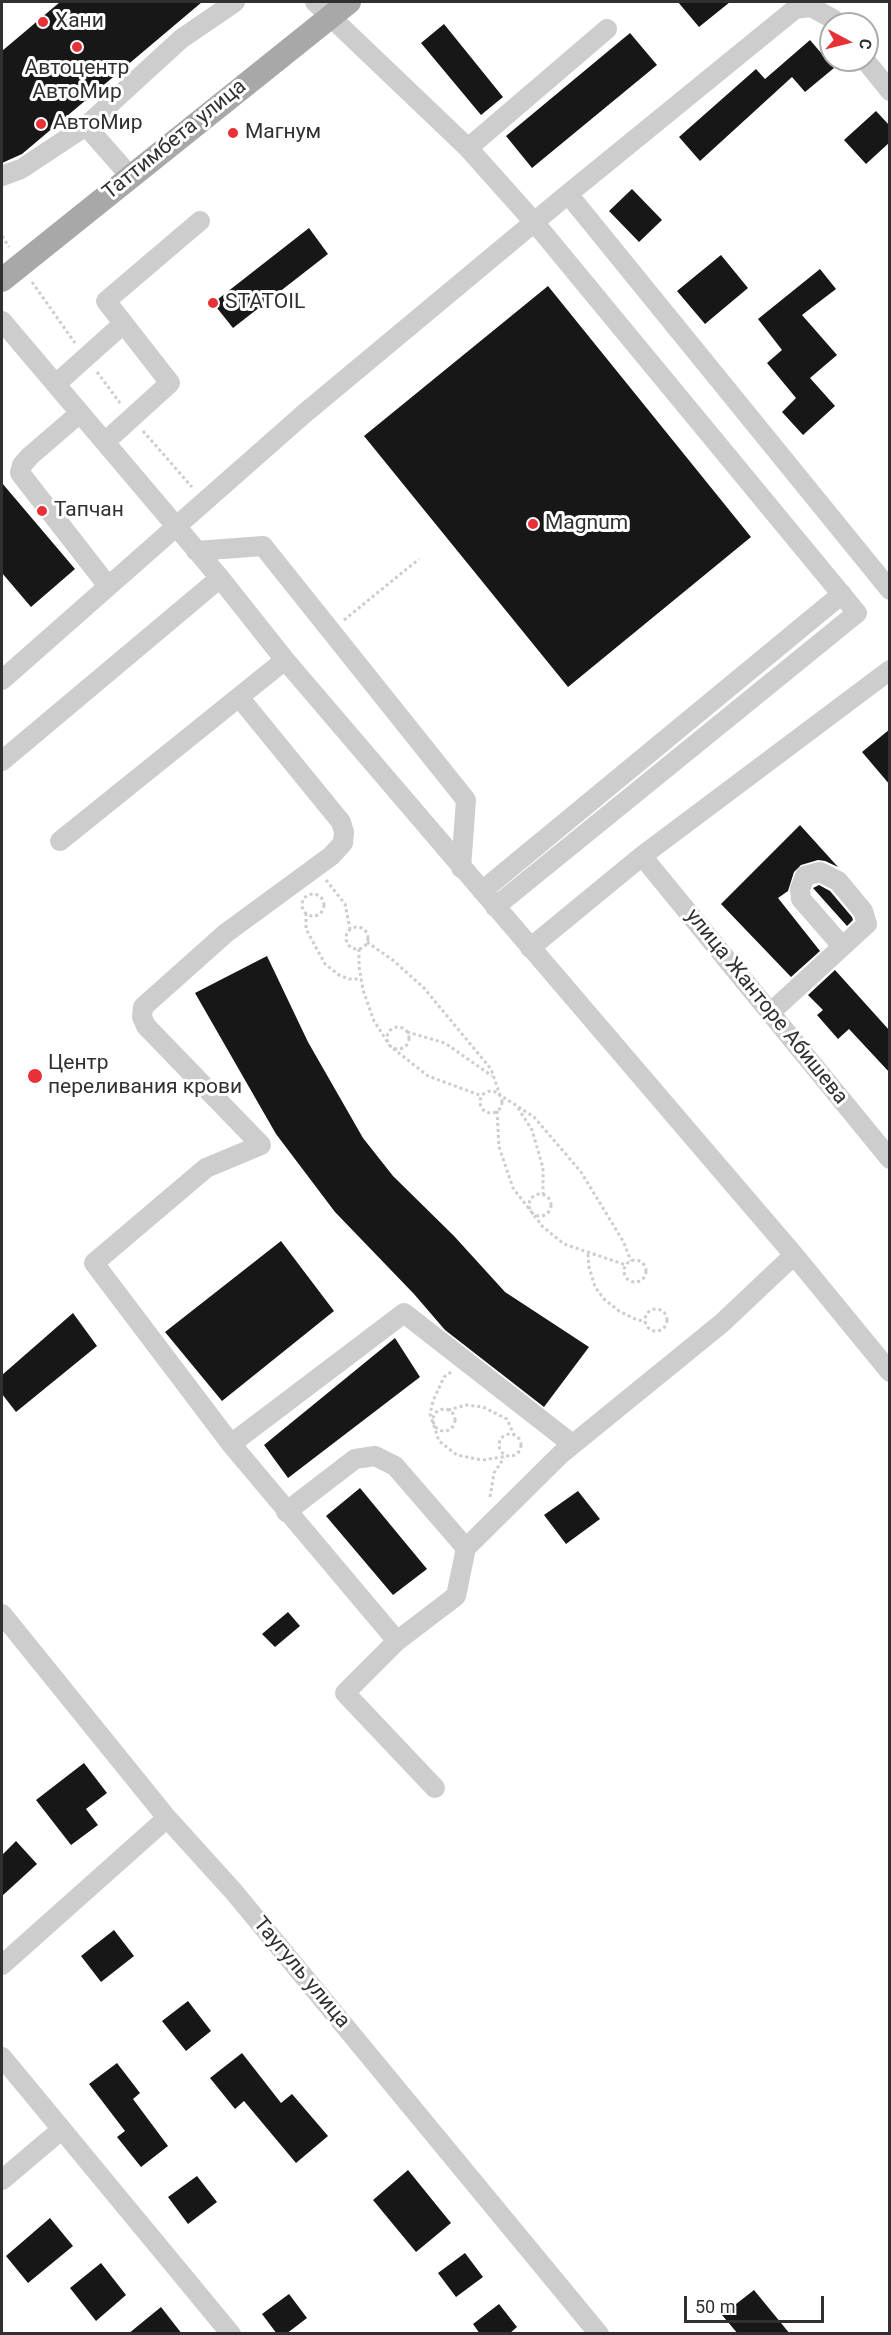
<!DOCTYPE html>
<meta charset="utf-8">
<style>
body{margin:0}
#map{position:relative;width:891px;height:2335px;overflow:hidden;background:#fff;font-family:Roboto,sans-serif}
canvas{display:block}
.frame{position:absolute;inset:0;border:3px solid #303030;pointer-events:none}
.north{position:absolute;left:819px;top:12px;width:60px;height:60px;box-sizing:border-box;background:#fff;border:2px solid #acacac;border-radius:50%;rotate:97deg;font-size:16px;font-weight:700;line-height:24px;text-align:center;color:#303030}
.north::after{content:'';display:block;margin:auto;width:21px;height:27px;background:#e73136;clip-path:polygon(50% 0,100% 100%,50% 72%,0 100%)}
.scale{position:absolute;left:684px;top:2296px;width:140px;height:27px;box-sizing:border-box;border:3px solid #303030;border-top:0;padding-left:8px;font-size:18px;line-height:21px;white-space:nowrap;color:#303030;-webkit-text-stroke:4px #fff;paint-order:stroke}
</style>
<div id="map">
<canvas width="891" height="2335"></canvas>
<div class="frame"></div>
<div class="north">С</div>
<div class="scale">50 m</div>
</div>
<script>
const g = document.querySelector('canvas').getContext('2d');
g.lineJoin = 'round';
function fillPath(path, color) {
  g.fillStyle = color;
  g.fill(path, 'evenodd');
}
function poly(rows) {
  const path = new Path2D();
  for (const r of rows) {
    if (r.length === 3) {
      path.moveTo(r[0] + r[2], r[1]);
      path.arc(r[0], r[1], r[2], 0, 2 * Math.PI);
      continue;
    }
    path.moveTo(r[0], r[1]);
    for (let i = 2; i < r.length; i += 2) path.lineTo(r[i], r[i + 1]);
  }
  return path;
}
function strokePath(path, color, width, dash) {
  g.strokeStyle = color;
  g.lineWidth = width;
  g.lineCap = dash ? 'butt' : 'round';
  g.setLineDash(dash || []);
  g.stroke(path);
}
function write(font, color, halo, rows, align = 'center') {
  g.font = font + ' Roboto,sans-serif';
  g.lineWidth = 6;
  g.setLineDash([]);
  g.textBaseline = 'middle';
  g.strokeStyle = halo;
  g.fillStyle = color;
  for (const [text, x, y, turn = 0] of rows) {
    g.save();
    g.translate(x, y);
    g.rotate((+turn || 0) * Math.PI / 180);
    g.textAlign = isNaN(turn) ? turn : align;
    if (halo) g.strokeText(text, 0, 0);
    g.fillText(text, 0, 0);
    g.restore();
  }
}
fillPath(poly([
 [60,2,202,2,22,154,2,163,2,51],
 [678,2,730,2,699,27],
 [444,24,503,97,481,115,421,43],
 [630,33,657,65,532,168,506,136],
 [810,40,834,68,805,92,792,77,700,161,679,137,756,69,765,79],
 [876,111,890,126,890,142,866,164,844,140],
 [632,189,662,220,639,242,609,211],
 [309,228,328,254,233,328,213,303],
 [721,255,748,288,705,324,677,291],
 [820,269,836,289,802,315,837,355,810,378,835,406,803,435,782,412,796,398,767,363,782,350,758,319],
 [548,286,751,537,568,687,364,436],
 [2,483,75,569,31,607,2,573],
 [890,729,890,785,862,752],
 [800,825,838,867,825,861,818,860,801,865,794,872,788,891,778,898,820,951,791,977,721,904],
 [819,885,830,891,852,917,853,920,847,926,813,888],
 [267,956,308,1042,363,1138,393,1176,454,1236,505,1292,589,1347,544,1407,445,1330,414,1294,335,1212,276,1134,195,993],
 [835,970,890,1031,890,1073,849,1029,838,1039,817,1015,823,1010,808,995],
 [281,1241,334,1311,222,1401,165,1332],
 [73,1313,97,1346,16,1412,2,1394,2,1375],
 [395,1338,420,1377,288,1478,264,1445],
 [360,1488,427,1569,393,1595,326,1516],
 [578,1491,600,1519,566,1544,544,1515],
 [288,1612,300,1626,275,1647,262,1634],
 [84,1763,107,1793,86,1809,98,1825,71,1845,36,1800],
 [16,1841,37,1864,2,1896,2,1855],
 [114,1930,134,1956,101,1982,81,1956],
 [188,2001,211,2031,186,2051,162,2021],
 [242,2053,281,2103,292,2094,328,2136,296,2163,244,2101,235,2109,210,2078],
 [117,2063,140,2093,133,2099,168,2146,141,2167,117,2137,125,2131,89,2084],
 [408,2170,451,2223,416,2252,373,2200],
 [197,2176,217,2202,188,2224,168,2197],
 [50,2218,73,2246,28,2283,6,2256],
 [465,2253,483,2277,456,2297,438,2273],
 [101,2263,126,2295,96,2321,70,2288],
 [754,2290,790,2334,738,2334,722,2315],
 [289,2294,307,2318,286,2334,277,2334,262,2314],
 [499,2304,517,2327,509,2334,480,2334,473,2324],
 [161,2307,182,2334,128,2334]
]), '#171717');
strokePath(poly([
 [2,236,9,247],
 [32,282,75,343],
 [97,372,120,403],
 [143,431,192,487],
 [344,620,419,559],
 [326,880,345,904,350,929],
 [313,905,11],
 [306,913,306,929,325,964,339,975,349,979,361,979],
 [357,938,11],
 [367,942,394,961,424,988,491,1069,500,1095,534,1117,581,1172,623,1241,631,1261],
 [359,949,359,966,363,990,374,1021,390,1046,428,1076,482,1096],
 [398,1038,11],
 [407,1032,445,1043,492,1076],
 [491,1102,11],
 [518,1108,532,1130,543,1168,543,1194],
 [497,1111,499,1147,513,1188,543,1227,564,1244,626,1265],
 [540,1205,11],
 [588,1254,589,1267,595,1287,604,1299,619,1311,637,1320,645,1321],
 [635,1271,11],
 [656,1320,11],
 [451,1372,444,1377,433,1401,430,1414,439,1441,457,1455,482,1460,509,1456],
 [444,1420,11],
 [448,1410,466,1405,483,1407,507,1419,514,1435],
 [510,1445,11],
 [490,1497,494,1473,504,1458]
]), '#cdcdcd', 3, [3, 3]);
strokePath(poly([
 [315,2,468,148,535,223,857,613,495,907],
 [837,24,833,19,811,7,795,9,568,194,890,590],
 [865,60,890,91],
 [86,126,130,176],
 [468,148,607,29],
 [2,176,21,169,86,126,181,39,235,2],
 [2,321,220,578,285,660,794,1255,890,1372],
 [56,384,123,324],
 [80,413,30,456,22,465,20,473,108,586],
 [105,442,170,383,106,301,200,221],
 [196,551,263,546,466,800,461,868],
 [2,680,305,413,568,194],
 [239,697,341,822,344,832,343,843,331,856,226,933,143,1007,142,1017,146,1026,261,1145,206,1168,94,1263,231,1444,397,1641],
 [2,761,220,578],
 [60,841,285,660],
 [642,856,890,1159],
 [482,891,842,594],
 [530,948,642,856,890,670],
 [771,1012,867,924,863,911,838,881,820,872,805,876,800,889,801,899,842,946],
 [231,1444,404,1313,572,1444],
 [286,1512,355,1459,375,1456,395,1466,466,1548],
 [2,1614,167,1818,234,1892,599,2334],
 [435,1788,345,1693,397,1641,456,1596,466,1548,561,1454,722,1323,794,1255],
 [2,1965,167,1818],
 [2,2057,231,2334],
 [2,2180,61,2130]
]), '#cdcdcd', 20);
strokePath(poly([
 [2,280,349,2]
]), '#a8a8a8', 24);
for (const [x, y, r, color] of [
 [43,22,6,"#e73136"],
 [77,47,6,"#e73136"],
 [41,124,6,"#e73136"],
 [233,133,6,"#e73136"],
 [213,303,6,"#e73136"],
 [42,511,6,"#e73136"],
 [533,524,6,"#e73136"],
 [35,1076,8,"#e73136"]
]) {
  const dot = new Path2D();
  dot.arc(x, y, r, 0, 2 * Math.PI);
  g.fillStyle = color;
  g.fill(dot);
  strokePath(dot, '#fff', 2);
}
write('21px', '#303030', '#fff', [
 ["Хани",55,22],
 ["Автоцентр",77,69,"center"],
 ["АвтоМир",77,93,"center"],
 ["АвтоМир",53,124],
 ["Магнум",245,133],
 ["STATOIL",225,303],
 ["Тапчан",54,511],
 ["Magnum",545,524],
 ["Центр",48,1064],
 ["переливания крови",48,1088]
], 'left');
write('21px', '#303030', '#fff', [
 ["Таттимбета улица",175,140,-39],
 ["улица Жанторе Абишева",766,1007,51],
 ["Таугуль улица",301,1973,50]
]);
</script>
